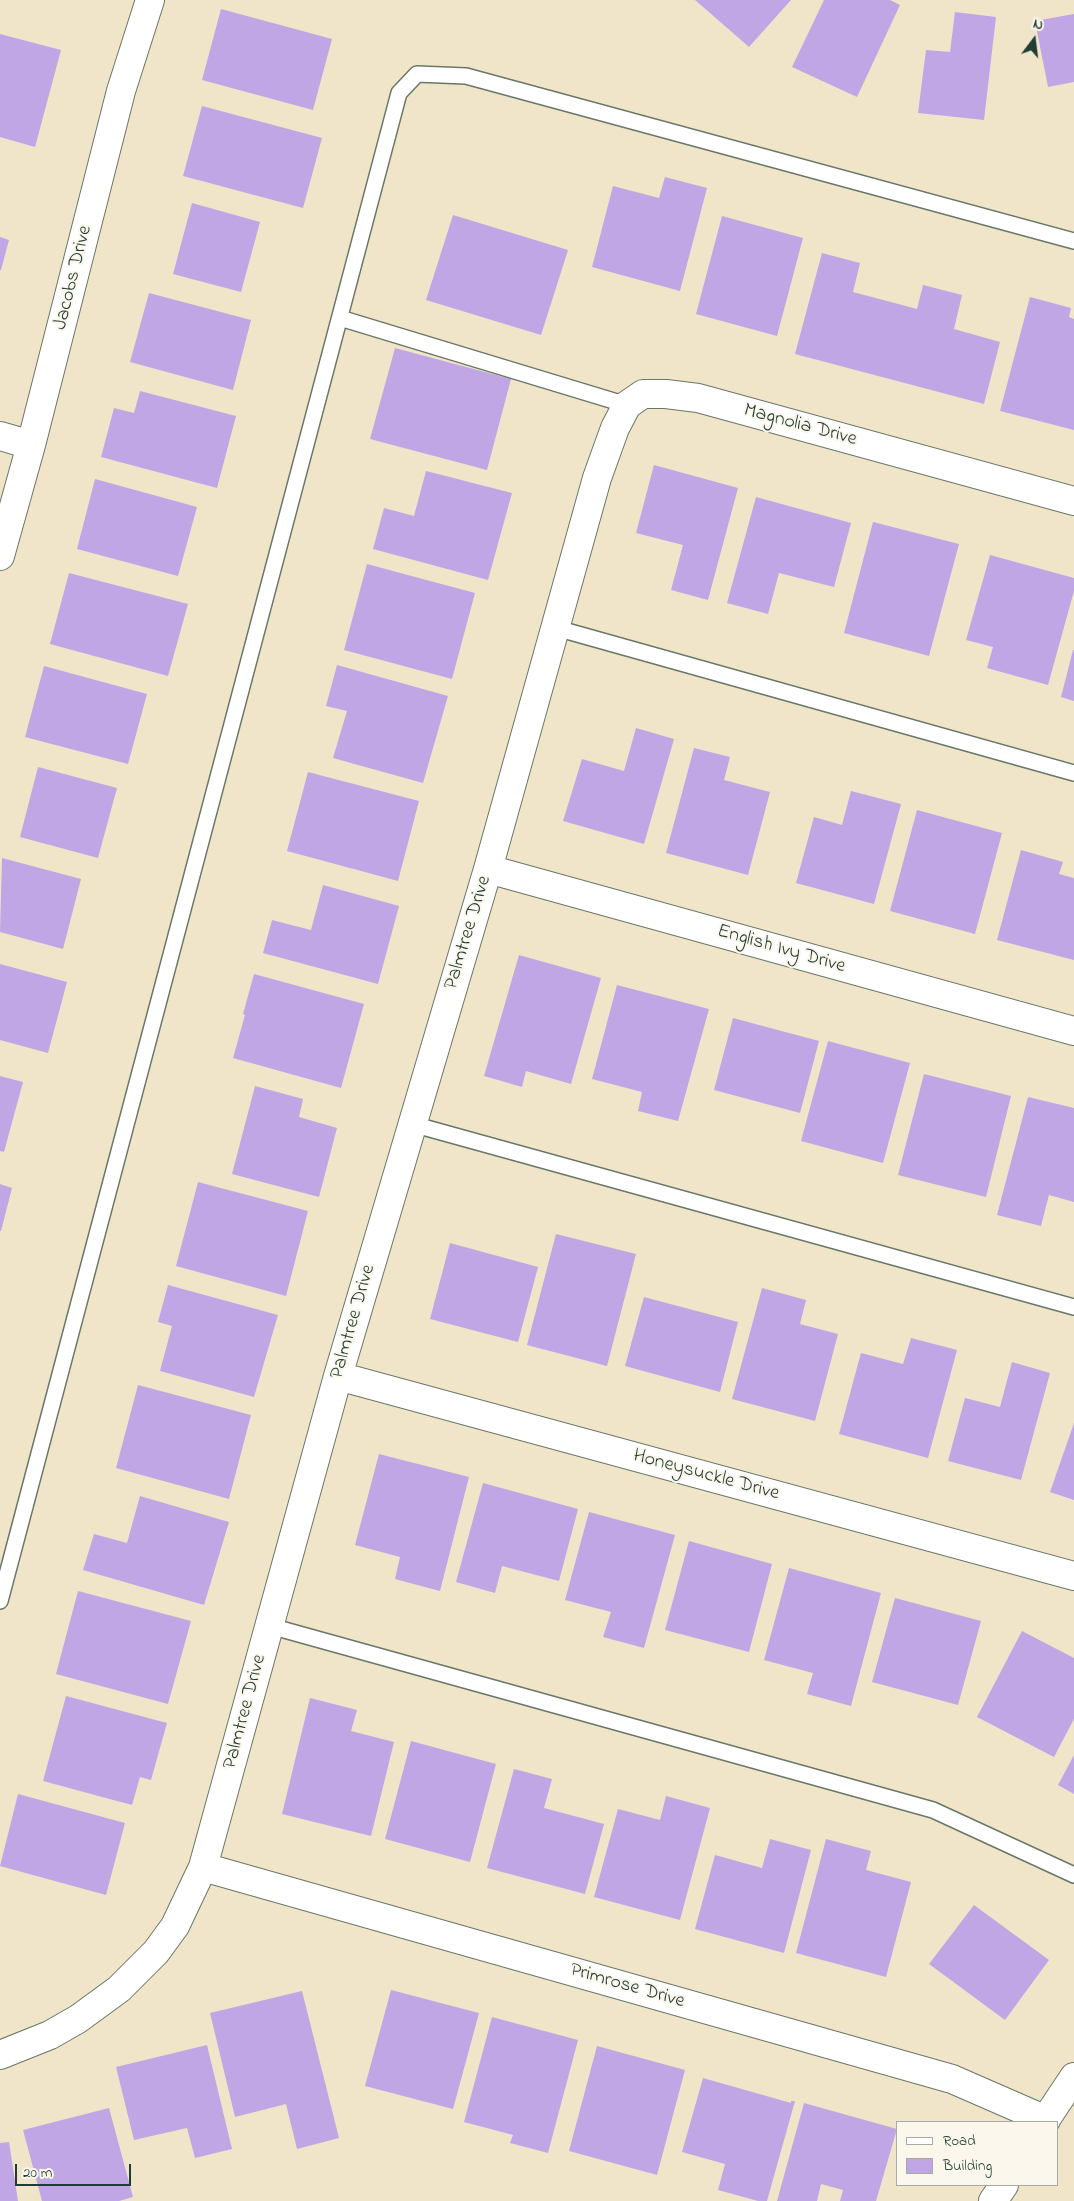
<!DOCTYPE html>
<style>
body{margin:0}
#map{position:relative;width:1074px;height:2201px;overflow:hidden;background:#f0e5c8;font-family:"Indie Flower",sans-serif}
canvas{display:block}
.legend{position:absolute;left:896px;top:2121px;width:162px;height:65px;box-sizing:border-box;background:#fbf7ec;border:1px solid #a3ada2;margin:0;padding:6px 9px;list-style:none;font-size:15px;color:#1f3d34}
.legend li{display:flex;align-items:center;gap:10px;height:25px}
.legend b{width:25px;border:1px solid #a3ada2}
.north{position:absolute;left:1009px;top:15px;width:50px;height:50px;-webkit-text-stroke:4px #fbf7ec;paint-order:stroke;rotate:15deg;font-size:14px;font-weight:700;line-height:20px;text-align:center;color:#1f3d34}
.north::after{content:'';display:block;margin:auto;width:18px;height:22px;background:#1f3d34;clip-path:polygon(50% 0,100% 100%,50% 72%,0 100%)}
.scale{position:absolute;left:15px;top:2164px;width:116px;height:22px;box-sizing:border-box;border:2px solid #1f3d34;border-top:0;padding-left:6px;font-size:15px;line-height:18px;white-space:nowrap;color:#1f3d34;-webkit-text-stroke:4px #fbf7ec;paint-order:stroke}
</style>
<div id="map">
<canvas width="1074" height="2201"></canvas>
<ul class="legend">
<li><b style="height:6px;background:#fff"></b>Road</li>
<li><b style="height:14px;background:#c0a6e5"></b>Building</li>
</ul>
<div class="north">N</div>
<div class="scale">20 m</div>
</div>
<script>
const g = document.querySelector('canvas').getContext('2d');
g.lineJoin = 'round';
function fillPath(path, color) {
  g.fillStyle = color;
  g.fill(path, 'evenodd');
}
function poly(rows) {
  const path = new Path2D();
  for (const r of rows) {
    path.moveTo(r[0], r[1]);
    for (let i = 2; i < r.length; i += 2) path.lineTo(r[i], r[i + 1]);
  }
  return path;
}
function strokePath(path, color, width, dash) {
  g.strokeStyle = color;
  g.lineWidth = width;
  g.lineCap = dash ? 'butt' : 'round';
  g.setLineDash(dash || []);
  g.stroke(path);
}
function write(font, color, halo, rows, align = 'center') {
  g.font = font + ' "Indie Flower",sans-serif';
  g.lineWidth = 4;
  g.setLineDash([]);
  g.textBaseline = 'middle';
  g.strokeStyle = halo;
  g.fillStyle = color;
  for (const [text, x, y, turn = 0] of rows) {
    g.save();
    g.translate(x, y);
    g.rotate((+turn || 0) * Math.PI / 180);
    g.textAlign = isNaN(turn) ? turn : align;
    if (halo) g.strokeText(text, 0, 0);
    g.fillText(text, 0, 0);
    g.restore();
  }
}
fillPath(poly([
 [695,0,791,0,749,47],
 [824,0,890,0,900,5,857,97,792,67],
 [221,9,332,39,313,110,202,80],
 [955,12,996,17,984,120,918,113,926,50,950,52],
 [1074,14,1074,82,1048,87,1035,21],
 [0,34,61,50,35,147,0,137],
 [202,106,322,138,303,208,183,176],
 [665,177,707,188,680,291,592,267,613,186,659,198],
 [192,203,260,222,241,292,173,274],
 [453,215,568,250,541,335,426,300],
 [722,216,803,238,777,336,696,314],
 [0,237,9,240,1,270,0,270],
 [822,253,860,263,853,292,917,309,923,285,962,295,954,329,1000,342,984,404,795,354],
 [149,293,251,320,233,390,130,362],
 [1030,297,1071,308,1069,317,1074,319,1074,430,1000,411],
 [395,348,511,379,487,470,370,439],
 [140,391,236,416,217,488,101,457,114,408,134,413],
 [654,465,738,488,708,600,671,590,683,545,636,533],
 [426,471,512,493,488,580,373,549,384,508,414,516],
 [95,479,197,507,178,576,77,549],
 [756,497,851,523,834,587,779,573,768,614,727,603],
 [873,522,959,544,929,656,844,633],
 [990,555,1074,578,1074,591,1048,685,987,668,993,647,966,640],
 [367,564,475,593,452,679,344,650],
 [69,573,188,604,168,676,50,644],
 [1073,650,1074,650,1074,701,1061,697],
 [337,665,448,696,423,783,333,758,347,711,326,706],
 [44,666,147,694,128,764,25,737],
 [636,728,674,739,644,844,563,821,582,759,624,771],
 [694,748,730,757,724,780,770,792,748,875,666,853],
 [38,767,117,788,98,858,20,837],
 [308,772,419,801,398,881,287,851],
 [851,791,901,804,874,904,796,883,814,817,842,825],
 [917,810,1002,833,975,934,890,911],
 [1021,850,1063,862,1059,874,1074,878,1074,960,997,940],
 [2,858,81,879,63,949,0,932],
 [323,885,399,906,378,984,263,953,272,920,311,930],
 [519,955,601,978,571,1084,526,1071,522,1087,484,1076],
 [0,964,67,982,48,1053,0,1040],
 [254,974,364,1004,341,1088,233,1058,245,1015,243,1014],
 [617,985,709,1009,678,1121,638,1111,642,1092,592,1079],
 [733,1018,819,1041,800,1113,714,1090],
 [828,1041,910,1063,883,1163,801,1141],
 [924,1074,1011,1096,986,1197,898,1175],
 [0,1076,23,1082,4,1152,0,1151],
 [255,1086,303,1099,299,1117,337,1128,319,1197,232,1174],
 [1028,1097,1074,1108,1074,1202,1049,1195,1041,1226,997,1215],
 [198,1182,308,1211,286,1296,176,1266],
 [0,1184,12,1188,1,1231,0,1231],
 [556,1234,636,1254,607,1366,527,1345],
 [450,1243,538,1267,518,1342,430,1319],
 [168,1285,278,1315,254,1397,160,1371,172,1326,158,1322],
 [762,1288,806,1300,800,1324,838,1334,815,1421,732,1399],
 [644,1297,738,1322,720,1392,625,1366],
 [911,1338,957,1350,928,1458,839,1434,861,1353,903,1364],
 [1012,1362,1050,1373,1021,1480,948,1461,965,1398,1000,1407],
 [138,1385,251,1415,229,1499,116,1468],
 [1074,1423,1074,1500,1050,1492],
 [379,1454,469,1477,440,1591,395,1579,400,1557,355,1545],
 [483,1483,578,1509,559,1581,502,1566,495,1593,456,1582],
 [140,1496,229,1522,204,1605,83,1570,94,1534,127,1543],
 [589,1512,675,1535,644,1648,603,1637,611,1612,565,1600],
 [689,1541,772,1564,749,1652,665,1630],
 [789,1568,881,1593,851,1706,807,1694,813,1673,764,1660],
 [78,1591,191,1621,168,1704,56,1674],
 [895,1598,981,1621,958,1705,872,1682],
 [1022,1631,1074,1658,1074,1719,1054,1757,977,1717],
 [66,1696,167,1723,151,1780,140,1777,132,1805,43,1781],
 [310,1698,357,1710,351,1731,394,1742,371,1836,282,1814],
 [411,1741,496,1764,470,1862,385,1839],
 [1074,1755,1074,1794,1058,1785],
 [514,1769,552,1779,544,1808,604,1824,585,1894,487,1868],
 [18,1794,125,1823,106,1895,0,1866],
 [666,1796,710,1808,680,1920,594,1897,618,1809,660,1820],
 [770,1839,811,1850,784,1953,695,1929,715,1855,762,1868],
 [826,1839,871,1851,866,1870,911,1882,886,1977,796,1953],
 [974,1905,1049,1960,1005,2020,929,1964],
 [391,1990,479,2013,453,2109,365,2086],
 [302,1991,339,2138,297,2149,286,2104,235,2117,210,2013],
 [492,2017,578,2040,548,2153,510,2143,513,2135,464,2122],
 [207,2045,232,2149,195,2158,187,2128,134,2140,116,2067],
 [597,2046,685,2070,657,2175,569,2151],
 [703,2078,791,2103,791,2101,795,2101,767,2201,758,2201,718,2190,725,2164,682,2152],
 [804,2103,897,2129,876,2201,840,2201,843,2190,821,2184,817,2201,777,2201],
 [109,2108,133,2197,119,2201,42,2201,23,2130],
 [9,2142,18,2201,0,2201,0,2143]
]), '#c0a6e5');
const service = poly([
 [340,318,627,405],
 [556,628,1074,773],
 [412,1124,1074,1307],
 [0,1601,399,93,417,74,466,76,1074,241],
 [270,1626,933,1810,1074,1875]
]);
const minor = poly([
 [0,436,31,445],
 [0,556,31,445,121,91,150,0],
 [488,869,1074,1031],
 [338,1376,1074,1576],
 [203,1867,952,2079,1046,2120],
 [0,2055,50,2035,78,2019,119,1989,156,1952,175,1926,203,1867,338,1376,488,869,597,478,615,428,627,405,643,394,666,394,698,398,1074,501],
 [1044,2122,1074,2077],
 [993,2201,1004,2185]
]);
strokePath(service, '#687868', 18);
strokePath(minor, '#687868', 30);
strokePath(service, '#fff', 15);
strokePath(minor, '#fff', 28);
write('20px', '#1f3d34', '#fbf7ec', [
 ["Jacobs Drive",74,278,-76],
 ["Magnolia Drive",800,426,15],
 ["Palmtree Drive",469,933,-73],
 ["English Ivy Drive",781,950,16],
 ["Palmtree Drive",354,1322,-74],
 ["Honeysuckle Drive",706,1476,15],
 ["Palmtree Drive",246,1712,-75],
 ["Primrose Drive",627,1987,16]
]);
</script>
